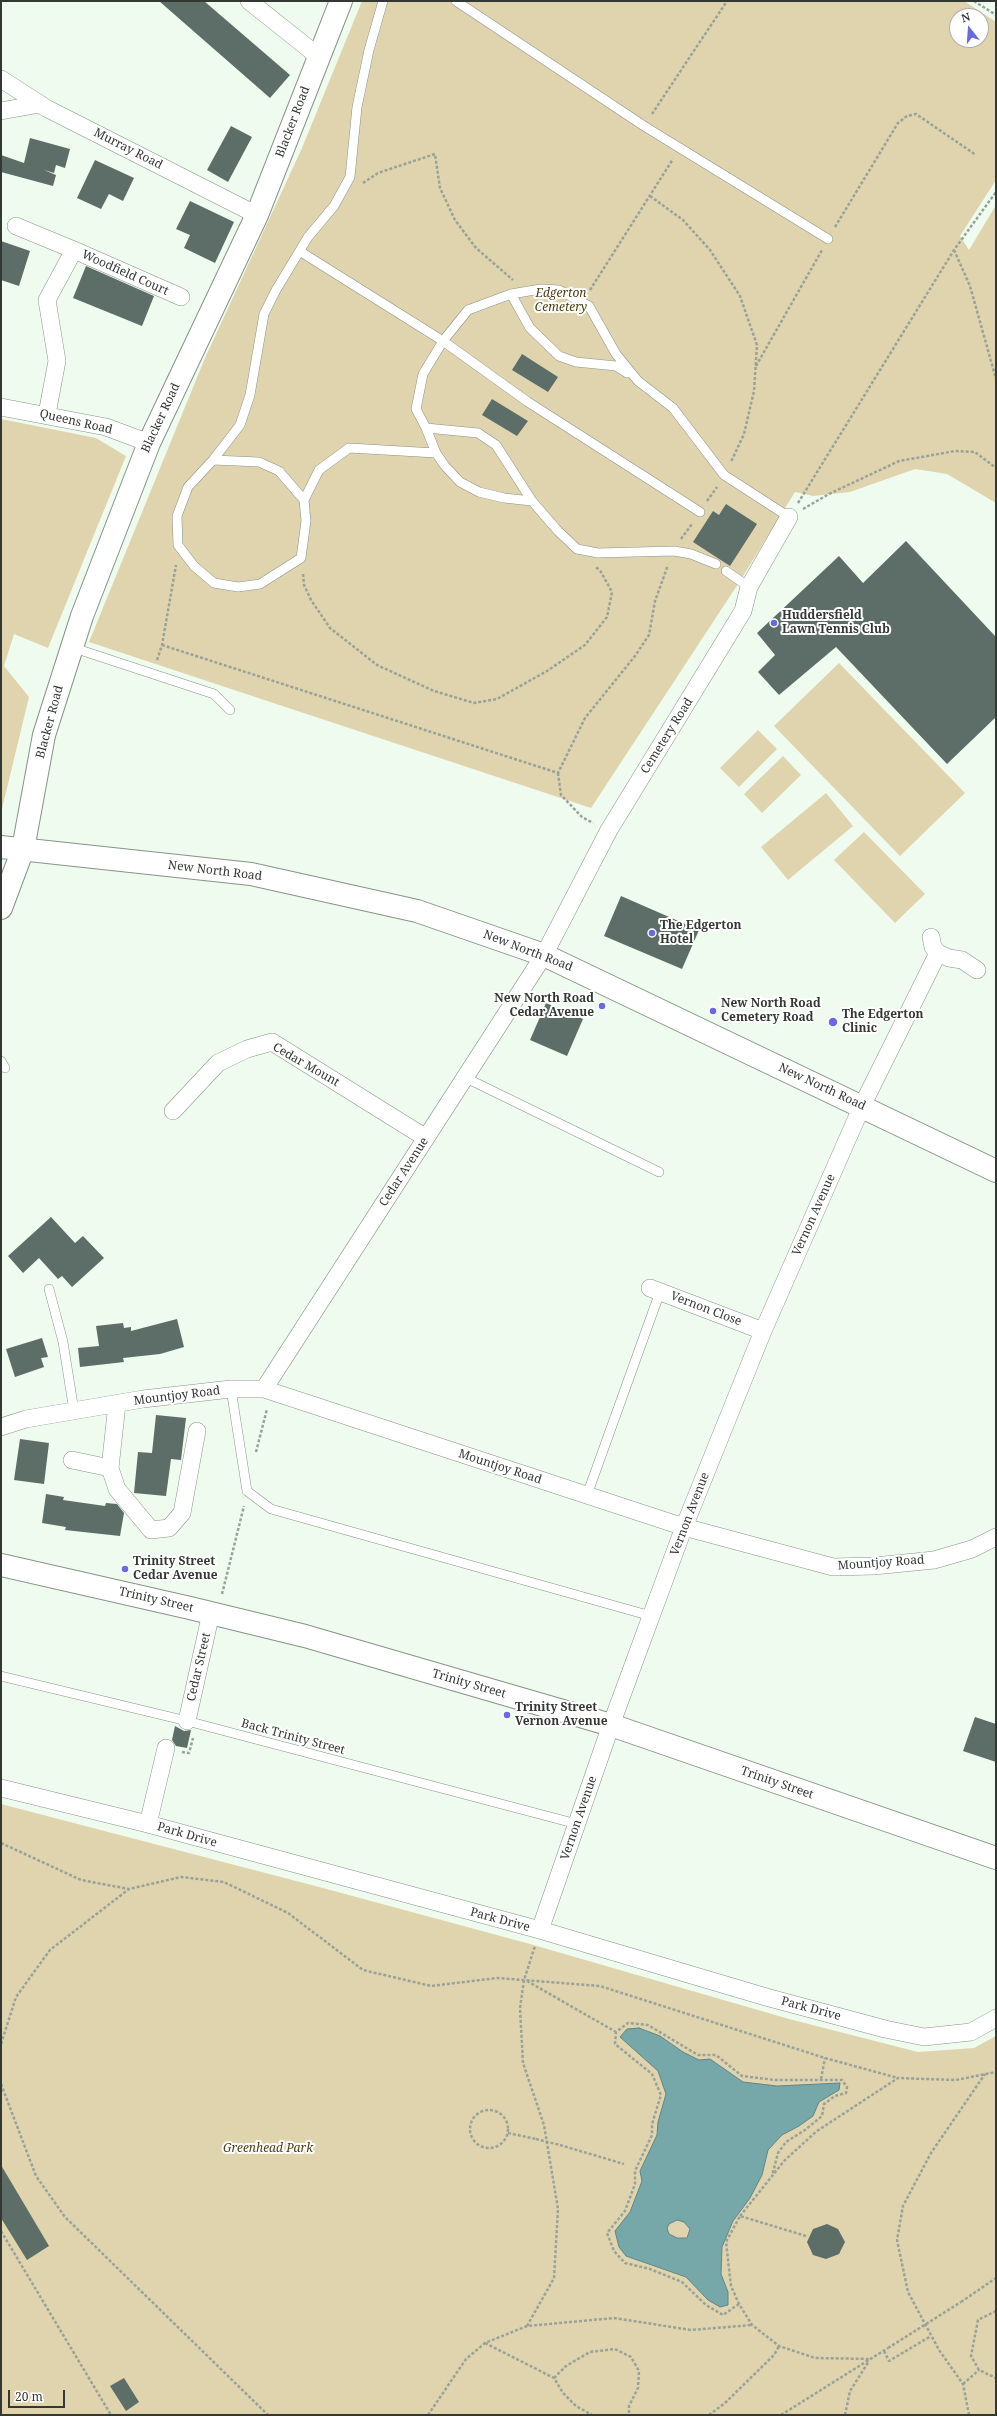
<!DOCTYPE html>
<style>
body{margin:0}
#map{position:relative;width:997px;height:2416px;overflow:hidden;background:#eefbee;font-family:"Noto Serif",serif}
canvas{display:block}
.frame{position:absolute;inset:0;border:2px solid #333833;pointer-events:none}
.north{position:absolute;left:949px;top:8px;width:40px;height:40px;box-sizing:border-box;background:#fff;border:1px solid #adafad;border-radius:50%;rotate:343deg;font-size:11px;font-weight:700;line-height:16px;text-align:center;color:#333833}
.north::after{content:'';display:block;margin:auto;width:14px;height:18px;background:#6b68e2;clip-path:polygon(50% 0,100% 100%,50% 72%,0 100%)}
.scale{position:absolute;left:8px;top:2390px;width:57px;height:18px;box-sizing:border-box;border:2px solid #333833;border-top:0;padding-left:5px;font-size:12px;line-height:14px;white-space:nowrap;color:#333833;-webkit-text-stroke:3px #fff;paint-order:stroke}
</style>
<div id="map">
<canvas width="997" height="2416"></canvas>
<div class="frame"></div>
<div class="north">N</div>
<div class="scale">20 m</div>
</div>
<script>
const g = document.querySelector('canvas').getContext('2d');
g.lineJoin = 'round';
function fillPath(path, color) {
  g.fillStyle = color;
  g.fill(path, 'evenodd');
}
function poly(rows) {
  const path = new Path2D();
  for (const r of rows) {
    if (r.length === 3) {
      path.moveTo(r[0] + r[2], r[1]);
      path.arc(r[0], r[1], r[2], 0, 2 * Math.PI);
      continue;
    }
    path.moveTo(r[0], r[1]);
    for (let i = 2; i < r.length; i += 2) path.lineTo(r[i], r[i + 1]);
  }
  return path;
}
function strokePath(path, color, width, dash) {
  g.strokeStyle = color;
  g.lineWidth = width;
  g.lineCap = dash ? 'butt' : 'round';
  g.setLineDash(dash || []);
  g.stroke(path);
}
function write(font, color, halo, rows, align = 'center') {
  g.font = font + ' "Noto Serif",serif';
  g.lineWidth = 4;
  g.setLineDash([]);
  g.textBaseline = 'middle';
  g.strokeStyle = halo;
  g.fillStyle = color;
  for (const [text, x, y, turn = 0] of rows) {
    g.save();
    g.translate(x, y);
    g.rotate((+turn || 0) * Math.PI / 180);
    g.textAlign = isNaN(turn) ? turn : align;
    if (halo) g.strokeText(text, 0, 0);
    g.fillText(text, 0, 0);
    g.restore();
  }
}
fillPath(poly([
 [362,1,964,1,996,22,996,180,960,236,969,250,996,205,996,503,947,474,915,469,850,492,813,496,795,492,740,581,591,808,89,642,205,358,302,148],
 [957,16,981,16,981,40,957,40],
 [1,419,96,438,126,456,48,648,14,634,4,666,29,697,1,813],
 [839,663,965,793,900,856,774,726],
 [758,730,777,749,739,787,720,768],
 [783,756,801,775,762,813,744,794],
 [826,793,853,826,788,880,761,847],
 [864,832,925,894,895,923,834,860],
 [1,1804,323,1888,530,1944,789,2019,918,2052,974,2048,996,2036,996,2415,1,2415]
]), '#e0d4ae');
const water = poly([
 [639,2028,660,2036,683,2052,699,2060,710,2059,743,2082,777,2086,840,2083,839,2090,819,2102,813,2116,799,2126,782,2135,768,2150,762,2175,750,2198,733,2221,722,2247,721,2274,728,2292,728,2305,720,2307,708,2300,686,2277,626,2256,619,2247,615,2231,630,2212,642,2181,640,2171,657,2135,658,2122,666,2094,658,2071,620,2037,627,2029,639,2028],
 [677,2220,684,2222,690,2229,687,2238,677,2238,669,2234,667,2228,669,2224,677,2220]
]);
fillPath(water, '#76a7a9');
strokePath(water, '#628686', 1);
fillPath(poly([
 [159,1,204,1,290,75,270,98],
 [231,126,252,137,228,182,207,170],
 [30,138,70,149,65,168,56,165,54,173,44,170,56,175,53,186,1,172,1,155,24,163],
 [95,160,134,178,123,201,109,194,101,209,77,198],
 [190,201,234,222,215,263,184,248,190,235,176,229],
 [1,241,30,251,19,286,1,280],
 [86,266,154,296,142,326,73,298],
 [522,354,558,377,548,392,512,370],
 [492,399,528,421,517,436,482,415],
 [726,504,757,524,730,566,693,542,713,511,719,515],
 [906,541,996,637,996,717,947,764,836,647,779,695,758,672,775,655,757,633,839,556,863,583],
 [621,896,699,930,682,969,604,936],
 [546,1003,583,1019,567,1056,530,1040],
 [51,1217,75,1243,83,1236,104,1258,72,1287,62,1276,58,1279,39,1258,23,1273,8,1256],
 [177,1319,184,1347,160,1354,123,1358,124,1362,80,1367,78,1348,99,1346,96,1326,123,1323,124,1328,131,1327,131,1331],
 [42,1338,48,1357,41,1358,44,1367,15,1377,6,1349],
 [156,1415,186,1418,181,1460,171,1459,166,1496,134,1493,138,1452,152,1453],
 [20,1439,49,1443,44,1484,14,1480],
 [46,1494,64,1497,63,1500,105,1506,106,1503,117,1504,124,1513,120,1536,65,1530,66,1527,42,1523],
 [975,1717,996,1724,996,1762,963,1751],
 [175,1726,184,1731,191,1730,187,1748,176,1746,172,1740],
 [1,2165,49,2246,27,2260,1,2218],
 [827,2224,838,2229,845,2242,839,2254,826,2259,813,2255,807,2242,813,2229],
 [124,2378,139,2402,126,2411,110,2386]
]), '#5d6d67');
const service = poly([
 [456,1,644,126,828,239],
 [301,252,443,341,528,402,700,512],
 [511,294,530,328,559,356,576,362,616,366,627,373],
 [426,428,436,453,445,466,460,482,479,492,504,498,532,501],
 [213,460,259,462,279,471,304,500,306,521,301,558,260,584,238,587,214,583,194,566,178,545,177,516,188,487,213,460,240,425,250,395,264,314,276,290,308,237,334,206,350,177,357,107,369,50,383,1],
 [304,500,319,470,349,448,436,453],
 [716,564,691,554,674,551,598,553,577,549,558,531,532,501,496,445,478,433,426,428,416,409,423,374,443,341,468,310,511,294,541,289,559,290,589,306,616,354,638,381,673,408,724,475,789,517],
 [726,571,749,587],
 [71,647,214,694,230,710],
 [1,1061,5,1068],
 [466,1078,659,1172],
 [49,1289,63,1342,74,1411],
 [231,1389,247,1491,271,1509,651,1616],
 [587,1495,660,1292],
 [1,1676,187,1721,577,1824]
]);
const minor = poly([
 [249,1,318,56],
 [1,79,46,108,257,215],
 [1,111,40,104],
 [16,226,74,250],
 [1,407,106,427,149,443],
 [47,414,57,361,47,300,74,250,181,297],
 [931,937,933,947,938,953,949,958,962,960,977,970],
 [173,1111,218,1063,247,1049,272,1042,426,1138],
 [650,1288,763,1331],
 [264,1389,544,955,609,830,743,611,749,587,789,517],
 [117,1404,110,1468,117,1489,151,1530,169,1528,182,1513,197,1431],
 [1,1427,26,1419,143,1399,231,1389,264,1389,684,1527,833,1567,874,1566,934,1560,972,1549,996,1537],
 [72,1460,110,1468],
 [187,1721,211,1613],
 [1,1788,148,1824,540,1930,766,1997,885,2029,924,2037,971,2032,996,2018],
 [148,1824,166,1748],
 [540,1930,611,1725,684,1527,763,1331,862,1106,938,953]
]);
const tertiary = poly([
 [1,908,23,849,44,735,82,616,149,443,257,215,341,1]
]);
const trunk = poly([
 [1,847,251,874,417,911,544,955,996,1171],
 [1,1565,190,1608,305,1636,611,1725,996,1858]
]);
strokePath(service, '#879388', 10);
strokePath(minor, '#879388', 18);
strokePath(tertiary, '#879388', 24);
strokePath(trunk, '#879388', 24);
strokePath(poly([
 [974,1,996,15],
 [652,114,727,1],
 [363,183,378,173,435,154,440,188,455,220,476,248,513,280],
 [650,196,683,220,710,250,740,296,757,345,754,391,744,434,731,462],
 [835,227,898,123,907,116,916,114,976,155],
 [954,250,970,286,996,379],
 [590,290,673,159],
 [756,366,822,250],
 [707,501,717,487],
 [798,503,954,250,996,192],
 [803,509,829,494,899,461,955,451,975,452,996,468],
 [681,539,692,524],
 [303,574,304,585,311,600,330,628,377,665,434,691,474,703,497,699,547,671,585,645,607,617,612,592,601,572,596,567],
 [162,645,558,773,585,718,635,656,649,635,655,601,668,565],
 [157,660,162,645,176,565],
 [558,773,561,795,582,817,593,823],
 [256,1452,267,1409],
 [222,1594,244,1506],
 [182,1752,189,1753,193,1738],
 [1,1843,81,1880,129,1889],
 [527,1981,616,2032],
 [1,2044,16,1997,50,1950,129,1889,181,1877,224,1882,288,1913,363,1970,431,1986,497,1978,600,1986,825,2058,898,2078],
 [821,2079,825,2058],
 [1,2084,36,2176,65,2217,268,2415],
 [489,2129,19],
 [508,2133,536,2139],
 [560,2145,624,2164],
 [740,2216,785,2160,817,2131,898,2078,956,2080,996,2072],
 [1,2231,111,2415],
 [806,2236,740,2216,726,2242,731,2286,739,2304,752,2325,779,2346,815,2358,871,2359],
 [961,2302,996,2278],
 [739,2304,723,2315,706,2305,682,2282,650,2269,625,2263,614,2251,607,2233,625,2211,635,2184,635,2171,652,2135,652,2124,661,2095,652,2074,615,2044,616,2032,628,2023,648,2025,698,2055,716,2055,742,2076,775,2080,842,2080,847,2087,846,2093,835,2096,824,2104,822,2116,805,2130,786,2142,778,2153,772,2176],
 [996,2311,978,2320,971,2356,979,2370,996,2378],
 [527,2326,554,2278,558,2209,544,2125,523,2063,520,2008,524,1980,535,1946],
 [485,2343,554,2378,563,2393,576,2406,592,2415],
 [884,2351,889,2361,931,2336],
 [554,2378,566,2366,590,2352,615,2349,631,2357,639,2371,638,2388,629,2406,629,2415],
 [963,2384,979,2370],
 [428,2415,466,2359,485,2343,527,2326,614,2318,691,2330,752,2325],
 [709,2415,725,2403,774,2355,779,2346],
 [781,2415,888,2348],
 [845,2415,850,2391,869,2361],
 [969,2415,963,2384,939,2350,908,2292,897,2240,903,2206,931,2153,985,2074]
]), '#99a299', 2.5, [3, 2]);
strokePath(service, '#fff', 9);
strokePath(minor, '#fff', 17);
strokePath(tertiary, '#fff', 22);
strokePath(trunk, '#fff', 22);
strokePath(poly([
 [536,2139,560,2145],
 [888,2348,961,2302]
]), '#99a299', 2.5, [3, 2]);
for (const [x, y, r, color] of [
 [774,623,4,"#6b68e2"],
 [652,933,4,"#6b68e2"],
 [602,1006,4,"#6b68e2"],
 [713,1011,4,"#6b68e2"],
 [833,1022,5,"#6b68e2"],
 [125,1569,4,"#6b68e2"],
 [507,1715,4,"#6b68e2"]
]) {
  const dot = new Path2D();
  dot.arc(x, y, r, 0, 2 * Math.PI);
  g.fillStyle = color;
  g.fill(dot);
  strokePath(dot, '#fff', 1.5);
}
write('12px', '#333833', '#fff', [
 ["Blacker Road",293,122,-69],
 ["Murray Road",128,149,27],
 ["Woodfield Court",125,273,24],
 ["Blacker Road",161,418,-65],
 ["Queens Road",76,422,13],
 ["Blacker Road",50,722,-75],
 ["Cemetery Road",667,736,-58],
 ["New North Road",215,871,7],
 ["New North Road",528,951,21],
 ["Cedar Mount",306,1065,30],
 ["New North Road",822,1087,25],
 ["Cedar Avenue",404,1172,-57],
 ["Vernon Avenue",814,1215,-66],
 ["Vernon Close",706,1309,21],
 ["Mountjoy Road",177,1396,-7],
 ["Mountjoy Road",500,1467,18],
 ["Vernon Avenue",690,1514,-69],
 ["Mountjoy Road",881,1563,-4],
 ["Trinity Street",156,1600,13],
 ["Cedar Street",199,1667,-77],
 ["Trinity Street",469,1684,16],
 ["Back Trinity Street",293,1737,15],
 ["Trinity Street",777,1783,19],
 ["Vernon Avenue",579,1818,-71],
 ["Park Drive",187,1835,16],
 ["Park Drive",500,1920,15],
 ["Park Drive",811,2009,15]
]);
write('italic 12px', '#4a3d0e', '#fff', [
 ["Edgerton",561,294],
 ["Cemetery",561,308],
 ["Greenhead Park",268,2149]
]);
write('bold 12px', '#333833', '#fff', [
 ["Huddersfield",782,616],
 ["Lawn Tennis Club",782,630],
 ["The Edgerton",660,926],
 ["Hotel",660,940],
 ["New North Road",594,999,"right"],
 ["Cedar Avenue",594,1013,"right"],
 ["New North Road",721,1004],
 ["Cemetery Road",721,1018],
 ["The Edgerton",842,1015],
 ["Clinic",842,1029],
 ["Trinity Street",133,1562],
 ["Cedar Avenue",133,1576],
 ["Trinity Street",515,1708],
 ["Vernon Avenue",515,1722]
], 'left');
</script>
